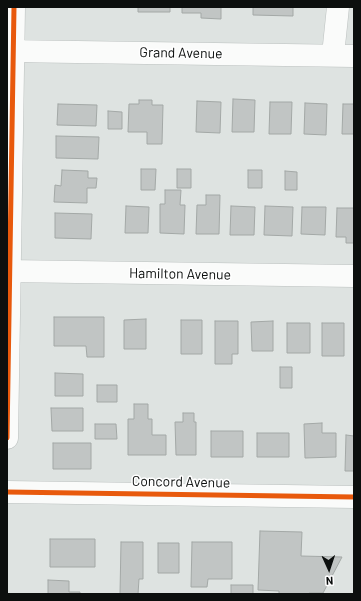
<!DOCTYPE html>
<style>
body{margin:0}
#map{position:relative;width:361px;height:601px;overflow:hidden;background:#dee3e1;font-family:Barlow,sans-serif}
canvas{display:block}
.frame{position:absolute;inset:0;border:8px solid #0c0f0e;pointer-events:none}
.north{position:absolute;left:309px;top:549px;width:40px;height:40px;-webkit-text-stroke:3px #fff;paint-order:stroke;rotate:177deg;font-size:11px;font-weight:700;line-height:16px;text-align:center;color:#0c0f0e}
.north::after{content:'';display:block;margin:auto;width:14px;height:18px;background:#0c0f0e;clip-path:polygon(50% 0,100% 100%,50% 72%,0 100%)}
</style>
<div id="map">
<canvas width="361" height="601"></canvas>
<div class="frame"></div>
<div class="north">N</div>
</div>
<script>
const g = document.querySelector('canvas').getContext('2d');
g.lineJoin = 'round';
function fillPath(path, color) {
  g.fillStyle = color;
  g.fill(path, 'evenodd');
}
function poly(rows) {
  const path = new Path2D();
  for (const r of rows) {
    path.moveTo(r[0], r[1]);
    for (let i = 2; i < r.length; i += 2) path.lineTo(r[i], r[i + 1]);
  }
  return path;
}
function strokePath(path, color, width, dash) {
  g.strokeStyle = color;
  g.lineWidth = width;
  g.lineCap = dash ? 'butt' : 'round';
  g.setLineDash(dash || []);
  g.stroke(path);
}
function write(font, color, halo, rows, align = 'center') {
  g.font = font + ' Barlow,sans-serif';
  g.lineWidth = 3;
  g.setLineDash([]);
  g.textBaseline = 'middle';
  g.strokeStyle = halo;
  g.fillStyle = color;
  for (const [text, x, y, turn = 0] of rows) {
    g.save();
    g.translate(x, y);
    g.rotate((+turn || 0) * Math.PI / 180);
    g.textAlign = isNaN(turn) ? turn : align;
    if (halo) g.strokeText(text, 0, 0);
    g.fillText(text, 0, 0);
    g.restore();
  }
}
const building = poly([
 [138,7,170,7,170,12,138,12,138,7],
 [182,7,221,7,221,19,201,18,201,13,182,13,182,7],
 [253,7,293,7,293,16,253,15,253,7],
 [233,99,255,100,254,132,232,132,233,99],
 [139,100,152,100,152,105,163,105,162,144,147,144,147,132,128,132,129,104,139,104,139,100],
 [197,101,221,102,220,133,196,132,197,101],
 [270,102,292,102,291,134,269,134,270,102],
 [305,103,327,104,326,135,304,134,305,103],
 [58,104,97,105,96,126,57,125,58,104],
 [343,104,354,104,354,134,342,134,343,104],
 [108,111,122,112,122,129,108,129,108,111],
 [56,136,99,137,98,159,56,158,56,136],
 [141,169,156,169,155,190,141,190,141,169],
 [177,169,191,169,191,188,177,188,177,169],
 [62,170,88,171,88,178,97,178,96,188,87,188,87,203,54,202,55,185,61,186,62,170],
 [248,170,262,170,262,188,248,188,248,170],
 [285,171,297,172,297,190,285,190,285,171],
 [165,190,181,190,180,205,185,205,184,234,160,233,160,204,165,204,165,190],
 [206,195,220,195,219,234,196,234,197,205,206,205,206,195],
 [126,206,149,207,148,233,125,233,126,206],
 [231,206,255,207,254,235,230,235,231,206],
 [265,206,293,207,292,236,264,235,265,206],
 [302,207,326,207,325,235,301,234,302,207],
 [337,208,354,208,354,243,346,243,346,237,336,237,337,208],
 [55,213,92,214,91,239,55,238,55,213],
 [54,317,104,317,104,357,87,357,86,346,54,346,54,317],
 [146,319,146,349,124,349,124,320,146,319],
 [181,320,202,320,202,354,181,354,181,320],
 [215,321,238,321,238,354,232,354,232,364,215,364,215,321],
 [273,321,273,351,252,351,251,322,273,321],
 [287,323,310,323,310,353,287,353,287,323],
 [322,323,344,323,344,356,322,356,322,323],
 [280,367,292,367,292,388,280,388,280,367],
 [55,373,83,374,83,396,55,396,55,373],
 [97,385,117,385,117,402,97,402,97,385],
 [134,404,148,404,148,419,152,419,152,435,166,435,166,455,128,455,128,419,134,419,134,404],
 [51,408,83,408,83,431,52,431,51,408],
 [183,413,194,413,194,422,196,422,196,455,176,455,175,422,183,422,183,413],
 [322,423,322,433,336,433,336,457,305,458,304,424,322,423],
 [95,424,116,424,117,439,95,439,95,424],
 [211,431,243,431,243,457,211,457,211,431],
 [257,433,289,433,289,457,257,457,257,433],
 [346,435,354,436,354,471,345,471,346,435],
 [53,443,91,443,91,469,53,469,53,443],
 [260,531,302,532,301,556,342,557,323,593,309,593,309,594,279,594,279,591,258,590,260,531],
 [50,539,95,539,95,567,50,567,50,539],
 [121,542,143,542,143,579,139,579,138,594,120,594,121,542],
 [192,542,232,542,232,579,208,579,207,587,191,587,192,542],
 [158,543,179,543,179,573,158,573,158,543],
 [48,580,69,581,69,592,80,592,80,594,48,594,48,580],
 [231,585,253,585,253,594,231,594,231,585]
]);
fillPath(building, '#c1c5c4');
strokePath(building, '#a3a8a6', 1);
const minor = poly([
 [7,51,354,56],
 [333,55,338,7],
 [7,271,354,276],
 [7,438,14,7],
 [7,492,354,497]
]);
strokePath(minor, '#bbc0bf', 23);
strokePath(minor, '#fafbfa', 22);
strokePath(poly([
 [7,438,14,7],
 [7,492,354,497]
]), '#e8590c', 5);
write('14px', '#0c0f0e', '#fff', [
 ["Grand Avenue",181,53,1],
 ["Hamilton Avenue",180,274,1],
 ["Concord Avenue",181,482,1]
]);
</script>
